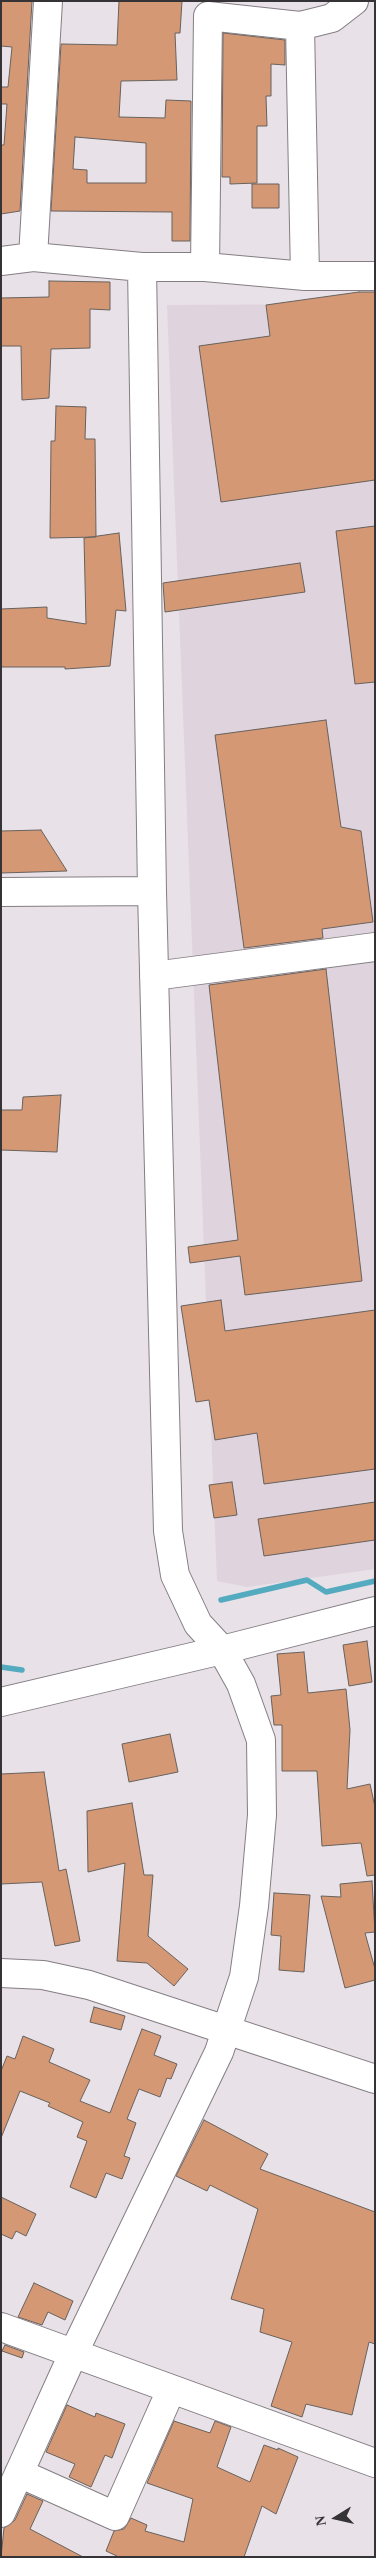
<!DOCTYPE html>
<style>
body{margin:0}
#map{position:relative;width:376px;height:2558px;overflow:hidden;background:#e8e1e7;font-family:"Times New Roman",serif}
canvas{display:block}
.frame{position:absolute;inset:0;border:2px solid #353335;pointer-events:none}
.north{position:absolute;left:311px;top:2493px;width:50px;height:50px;-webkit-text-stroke:4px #e8e1e7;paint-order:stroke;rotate:260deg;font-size:14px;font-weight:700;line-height:20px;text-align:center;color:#353335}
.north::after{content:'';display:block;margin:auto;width:18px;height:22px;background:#353335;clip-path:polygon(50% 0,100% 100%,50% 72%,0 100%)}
</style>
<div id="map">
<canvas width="376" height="2558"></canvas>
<div class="frame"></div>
<div class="north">N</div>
</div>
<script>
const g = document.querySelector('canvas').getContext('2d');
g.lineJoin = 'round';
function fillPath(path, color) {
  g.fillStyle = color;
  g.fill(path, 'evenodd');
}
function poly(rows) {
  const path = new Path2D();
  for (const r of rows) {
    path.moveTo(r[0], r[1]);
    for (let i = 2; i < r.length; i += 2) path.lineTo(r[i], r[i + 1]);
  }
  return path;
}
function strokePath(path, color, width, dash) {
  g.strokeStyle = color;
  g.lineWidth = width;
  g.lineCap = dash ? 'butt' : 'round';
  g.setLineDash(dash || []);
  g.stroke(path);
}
fillPath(poly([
 [375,304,375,1569,247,1587,217,1581,167,305]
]), '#dfd3de');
strokePath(poly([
 [221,1600,307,1580,326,1592,375,1581],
 [1,1667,22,1670]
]), '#54aabe', 5.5);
const building = poly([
 [1,1,32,1,20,211,1,214,1,145,4,145,7,104,1,104,1,87,8,87,12,47,1,46,1,1],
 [119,1,182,1,180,33,175,33,177,80,121,81,119,117,165,118,166,100,191,101,190,241,172,241,172,212,51,211,61,44,117,45,119,1],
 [75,137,146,143,146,183,87,183,87,170,73,169,75,137],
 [223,33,285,40,285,65,271,64,271,96,266,96,267,126,257,126,257,183,230,184,230,177,222,177,223,33],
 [252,184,279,184,279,208,252,208,252,184],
 [49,281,110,282,110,310,90,309,90,348,51,349,49,398,22,400,21,346,1,346,1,298,49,297,49,281],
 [359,292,375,292,375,480,221,502,199,346,270,336,266,305,359,292],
 [56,406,86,407,85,439,95,439,96,537,50,538,51,441,55,441,56,406],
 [375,526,375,682,355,684,336,531,375,526],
 [119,533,126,611,116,610,110,666,65,669,65,667,1,667,1,609,47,607,47,618,86,624,84,538,119,533],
 [300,563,305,592,165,612,163,583,300,563],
 [326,720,341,827,361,831,373,922,322,929,323,938,244,948,215,735,326,720],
 [41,830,67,871,1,873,1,831,41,830],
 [326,969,362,1281,245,1295,240,1256,190,1263,188,1247,238,1240,209,985,326,969],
 [61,1095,57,1152,1,1150,1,1110,22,1110,23,1097,61,1095],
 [221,1300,225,1331,375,1310,375,1469,264,1484,257,1433,215,1440,209,1400,196,1402,181,1306,221,1300],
 [232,1482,237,1515,214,1518,209,1485,232,1482],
 [375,1502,375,1540,264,1556,258,1519,375,1502],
 [367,1641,372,1682,349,1686,343,1645,367,1641],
 [304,1652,308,1693,346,1689,350,1730,347,1789,370,1784,375,1807,375,1875,367,1876,361,1843,322,1846,317,1771,282,1771,282,1725,274,1725,271,1696,281,1695,277,1654,304,1652],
 [170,1734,178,1772,129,1782,122,1744,170,1734],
 [44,1772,59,1871,66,1869,80,1941,55,1946,42,1882,1,1884,1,1774,44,1772],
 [132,1803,144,1875,153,1875,148,1936,188,1969,174,1986,147,1963,117,1961,125,1863,88,1872,87,1811,132,1803],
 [372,1881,375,1932,365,1933,375,1969,375,1980,345,1988,321,1896,341,1897,340,1884,372,1881],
 [274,1893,310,1895,304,1972,279,1970,281,1936,271,1935,274,1893],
 [94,2007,125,2016,121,2030,90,2022,94,2007],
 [142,2029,161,2036,154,2055,177,2064,171,2079,167,2078,160,2097,139,2089,127,2119,136,2123,124,2156,130,2158,122,2179,106,2173,96,2198,70,2187,87,2141,77,2137,83,2122,48,2106,50,2103,20,2091,1,2138,1,2071,7,2056,15,2059,23,2036,54,2049,49,2062,90,2080,80,2101,110,2113,142,2029],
 [204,2120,268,2154,260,2169,375,2212,375,2344,369,2342,352,2415,306,2404,302,2417,271,2406,292,2342,260,2332,264,2309,231,2299,258,2209,210,2185,207,2191,176,2176,204,2120],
 [1,2197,36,2214,26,2236,16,2231,12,2239,1,2234,1,2197],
 [34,2283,73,2301,65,2320,48,2312,42,2325,18,2317,34,2283],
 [5,2345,24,2352,22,2358,2,2351,5,2345],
 [67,2405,95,2417,96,2413,125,2424,112,2458,105,2455,91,2487,69,2477,75,2464,46,2452,67,2405],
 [174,2421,210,2433,215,2421,231,2427,217,2467,250,2482,264,2445,278,2450,278,2448,298,2457,276,2514,262,2506,244,2557,119,2557,106,2551,114,2531,124,2529,131,2518,147,2525,145,2531,184,2542,193,2499,147,2483,174,2421],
 [27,2494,43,2501,30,2529,83,2557,1,2557,4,2528,15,2520,27,2494]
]);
fillPath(building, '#d49874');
strokePath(building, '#68615d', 1);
const minor = poly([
 [300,26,305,276],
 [33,257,48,1],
 [1,261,33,257,142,267,205,267,305,276,375,276],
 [205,267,208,16,300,26,332,18,354,1],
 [1,892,152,891],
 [154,976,375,947],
 [1,1702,222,1650,375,1611],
 [1,1973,43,1975,89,1985,375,2079],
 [1,2327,375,2463],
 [19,2473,115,2516,171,2390],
 [1,2513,74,2352,219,2052,244,1977,254,1906,262,1815,261,1740,241,1684,222,1650,198,1624,175,1575,168,1531,152,891,142,267]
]);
strokePath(minor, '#847e83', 30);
strokePath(minor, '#fff', 28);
</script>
